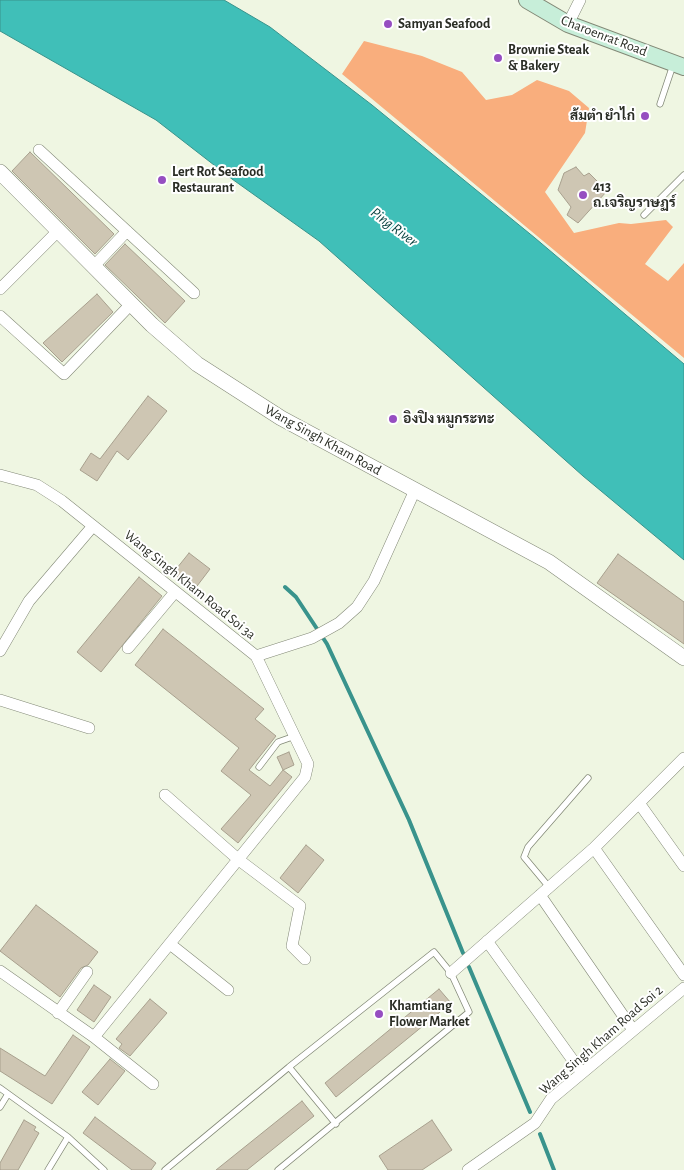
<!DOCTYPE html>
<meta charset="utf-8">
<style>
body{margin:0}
canvas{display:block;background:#eff6e2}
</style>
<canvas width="684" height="1170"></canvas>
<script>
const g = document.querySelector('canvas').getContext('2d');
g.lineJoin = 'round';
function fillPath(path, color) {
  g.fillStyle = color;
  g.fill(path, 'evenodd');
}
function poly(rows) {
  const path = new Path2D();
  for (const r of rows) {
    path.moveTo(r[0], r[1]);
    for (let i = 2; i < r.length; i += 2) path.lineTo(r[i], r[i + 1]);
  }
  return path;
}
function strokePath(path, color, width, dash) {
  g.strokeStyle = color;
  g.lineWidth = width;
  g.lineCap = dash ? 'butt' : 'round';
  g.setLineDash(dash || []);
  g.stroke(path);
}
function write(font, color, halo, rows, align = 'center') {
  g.font = font + ' "Alegreya Sans",Sarabun,sans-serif';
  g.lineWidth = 4;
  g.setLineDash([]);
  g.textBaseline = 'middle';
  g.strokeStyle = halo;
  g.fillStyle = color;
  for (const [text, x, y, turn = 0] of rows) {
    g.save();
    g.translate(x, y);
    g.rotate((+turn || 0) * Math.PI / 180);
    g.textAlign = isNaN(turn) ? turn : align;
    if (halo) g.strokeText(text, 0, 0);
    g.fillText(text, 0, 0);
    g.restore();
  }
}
fillPath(poly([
 [364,41,422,56,462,72,486,100,512,95,537,80,569,91,589,108,585,133,545,192,574,233,619,223,631,224,666,220,673,227,645,264,668,281,684,263,684,358,342,74]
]), '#f9ae7d');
const water = poly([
 [0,0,224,0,270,27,372,105,535,238,684,364,684,560,583,476,319,241,232,179,156,120,0,31,0,0]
]);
fillPath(water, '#40bfb8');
strokePath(water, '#39938c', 1);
strokePath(poly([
 [285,587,296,597,327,644,409,820,463,953],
 [469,967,530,1112],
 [540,1134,554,1170]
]), '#39938c', 4);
const building = poly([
 [30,152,114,234,95,254,12,171,30,152],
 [576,167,584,176,589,173,607,191,578,223,567,215,571,207,558,190,564,173,576,167],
 [125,244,185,301,165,323,105,265,125,244],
 [97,294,113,312,62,362,43,343,97,294],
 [148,396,167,411,128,460,117,451,97,481,80,470,91,453,100,459,148,396],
 [189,553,210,569,194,590,173,573,189,553],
 [618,554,684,602,684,644,597,583,618,554],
 [139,577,162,596,101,672,77,652,139,577],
 [163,629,264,709,255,719,276,736,249,770,270,786,283,770,292,777,238,843,221,829,251,795,221,771,239,748,135,665,163,629],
 [289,752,294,765,283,770,277,757,289,752],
 [306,845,324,860,298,893,280,878,306,845],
 [36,905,98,952,88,965,81,968,60,997,0,951,36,905],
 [94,985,111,997,94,1022,77,1010,94,985],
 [439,989,451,1003,336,1097,325,1083,439,989],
 [150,999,167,1013,130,1056,119,1048,122,1044,116,1039,150,999],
 [73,1035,90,1047,52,1104,0,1071,0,1048,45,1076,73,1035],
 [110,1059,125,1071,98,1105,82,1092,110,1059],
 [302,1101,314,1116,247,1170,216,1170,302,1101],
 [95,1117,156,1163,151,1170,132,1170,83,1133,95,1117],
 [24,1120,36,1127,34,1130,39,1133,18,1170,0,1170,0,1163,24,1120],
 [432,1120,452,1150,422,1170,388,1170,379,1156,432,1120]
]);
fillPath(building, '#cec6b3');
strokePath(building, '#a8a08e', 1);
const service = poly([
 [660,104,673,65],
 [644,215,684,175],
 [259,767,278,742,295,736],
 [549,887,524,857,528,847,588,778],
 [289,1067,336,1124],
 [0,1088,68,1137,104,1170],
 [0,1107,8,1094],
 [48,1170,68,1137],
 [165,1170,289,1067,434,952,451,973,469,1012,278,1170]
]);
const minor = poly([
 [568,24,580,0],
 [39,150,194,293],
 [94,266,127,231],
 [0,289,58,231],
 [0,316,64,374,131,304],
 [0,475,37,485,62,501,256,656,312,638,339,623,357,607,374,581,415,490],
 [128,648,175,592],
 [0,651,29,601,93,526],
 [0,700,89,728],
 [165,795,239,860,300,906,292,946,305,959],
 [639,803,684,866],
 [594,848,684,975],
 [540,895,633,1030],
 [487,941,582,1073],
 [170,944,228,990],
 [0,971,94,1037,153,1084],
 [451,973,594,848,684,758],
 [58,1013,87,972],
 [94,1037,305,777,308,764,256,656],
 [468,1170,535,1123,551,1099,684,988]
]);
const tertiary = poly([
 [0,172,152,325,197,364,281,418,549,562,684,658]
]);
const secondary = poly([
 [527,0,568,24,684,67]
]);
strokePath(service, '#838977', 7);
strokePath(minor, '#838977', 12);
strokePath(tertiary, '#838977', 16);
strokePath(secondary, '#838977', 18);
strokePath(service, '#fff', 5.5);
strokePath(minor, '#fff', 11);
strokePath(tertiary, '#fff', 15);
strokePath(secondary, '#c7eed9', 16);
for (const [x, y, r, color] of [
 [388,24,5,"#964ec1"],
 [498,58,5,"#964ec1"],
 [645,116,5,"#964ec1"],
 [162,180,5,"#964ec1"],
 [583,195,5,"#964ec1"],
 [393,419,5,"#964ec1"],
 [379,1014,5,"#964ec1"]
]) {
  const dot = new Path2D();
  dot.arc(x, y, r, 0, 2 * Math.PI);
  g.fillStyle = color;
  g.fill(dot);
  strokePath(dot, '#fff', 2);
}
write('bold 14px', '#2a2d25', '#fff', [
 ["Samyan Seafood",398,24],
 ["Brownie Steak",508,50],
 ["& Bakery",508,66],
 ["ส้มตำ ยำไก่",635,116,"right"],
 ["Lert Rot Seafood",172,172],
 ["Restaurant",172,188],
 ["413",593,187],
 ["ถ.เจริญราษฏร์",593,203],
 ["อิงปิง หมูกระทะ",403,419],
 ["Khamtiang",389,1006],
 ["Flower Market",389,1022]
], 'left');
write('14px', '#2a2d25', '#fff', [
 ["Charoenrat Road",604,36,21],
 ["Wang Singh Kham Road",323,440,29],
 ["Wang Singh Kham Road Soi 3a",190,585,39],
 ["Wang Singh Kham Road Soi 2",601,1040,-41]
]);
write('italic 15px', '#033f3c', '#fff', [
 ["Ping River",394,227,37]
]);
</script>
